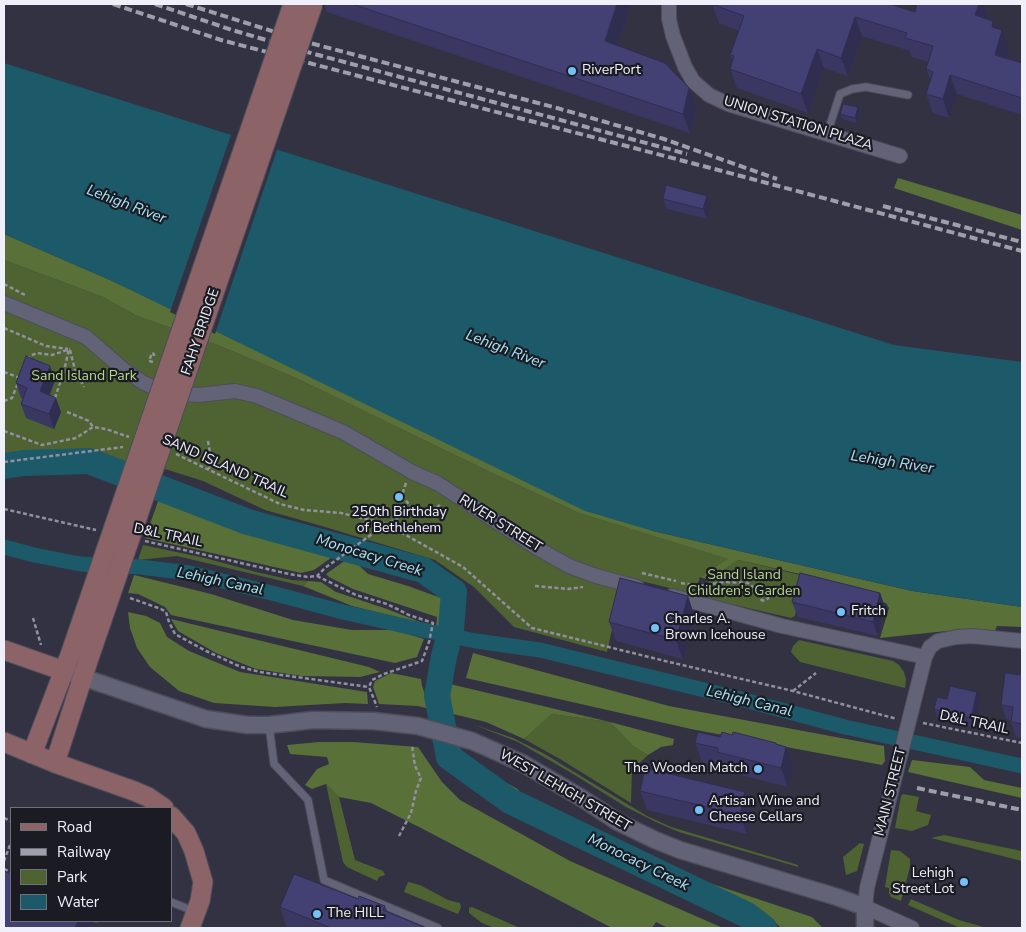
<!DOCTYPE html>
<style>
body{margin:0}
#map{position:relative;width:1026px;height:932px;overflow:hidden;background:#323243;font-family:"Nunito Sans",sans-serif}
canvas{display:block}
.frame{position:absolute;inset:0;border:5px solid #f0f0fb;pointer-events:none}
.legend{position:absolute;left:10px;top:807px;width:162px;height:115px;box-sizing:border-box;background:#1b1b23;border:1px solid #707079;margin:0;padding:6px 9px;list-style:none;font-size:15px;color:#f0f0fb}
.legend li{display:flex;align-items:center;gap:10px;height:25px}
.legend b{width:25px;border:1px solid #707079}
</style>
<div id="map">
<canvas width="1026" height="932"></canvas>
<div class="frame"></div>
<ul class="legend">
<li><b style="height:6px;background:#8c6366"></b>Road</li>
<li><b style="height:6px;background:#9f9fac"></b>Railway</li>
<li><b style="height:14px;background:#4f6332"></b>Park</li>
<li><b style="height:14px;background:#1c5a6a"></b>Water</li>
</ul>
</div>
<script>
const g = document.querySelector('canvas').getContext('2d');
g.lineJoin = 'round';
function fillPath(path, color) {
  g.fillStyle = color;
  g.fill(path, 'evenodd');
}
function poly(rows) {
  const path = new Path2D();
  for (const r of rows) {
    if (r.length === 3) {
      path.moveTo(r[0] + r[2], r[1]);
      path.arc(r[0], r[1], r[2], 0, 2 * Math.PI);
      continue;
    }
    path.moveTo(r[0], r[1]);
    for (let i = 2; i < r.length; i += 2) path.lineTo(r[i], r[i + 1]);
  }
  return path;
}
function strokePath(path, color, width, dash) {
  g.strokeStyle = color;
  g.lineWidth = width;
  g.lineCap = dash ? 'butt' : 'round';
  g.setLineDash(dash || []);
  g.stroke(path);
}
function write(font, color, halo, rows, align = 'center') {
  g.font = font + ' "Nunito Sans",sans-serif';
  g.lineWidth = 4.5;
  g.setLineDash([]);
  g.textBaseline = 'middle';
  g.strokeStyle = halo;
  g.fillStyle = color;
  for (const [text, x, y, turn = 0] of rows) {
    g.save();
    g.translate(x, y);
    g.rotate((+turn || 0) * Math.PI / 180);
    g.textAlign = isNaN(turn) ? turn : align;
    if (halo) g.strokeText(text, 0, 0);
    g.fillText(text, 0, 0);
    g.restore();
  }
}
fillPath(poly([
 [4,260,103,297,135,315,220,346,296,378,494,474,579,513,729,559,700,577,694,594,629,578,620,594,607,652,514,627,474,587,435,560,315,524,265,510,203,481,146,463,81,458,4,464],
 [143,545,205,558,256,572,292,580,308,581,303,586,177,556,138,560],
 [738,560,804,576,795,616,791,618,705,598,709,580],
 [799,640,893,661,899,665,904,672,906,679,905,688,800,662,791,652,793,646],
 [552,714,610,722,634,747,648,755,632,770,631,803,560,759,524,739],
 [472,724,513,738,543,753,647,816,671,827,798,865,798,867,679,832,658,823,626,807,573,774,518,742],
 [326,784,339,797,355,860,383,871,385,875,379,877,377,881,347,867,343,862],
 [903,794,919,797,916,811,931,815,928,825,912,831,895,828,901,796],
 [944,835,1022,851,1022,861,931,838],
 [860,843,864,844,857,871,846,875,843,857],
 [891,850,900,851,910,859,910,867,901,901,891,897,889,893,889,888,885,887],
 [408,882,420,885,448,900,460,903,461,907,458,914,404,892],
 [911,899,959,920,987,928,960,928,908,905],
 [472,907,520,928,494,928,482,923,469,913,469,908]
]), '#4f6332');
fillPath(poly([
 [898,178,1022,215,1022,230,894,188],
 [4,234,110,280,653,531,912,591,1022,607,1022,627,997,626,993,635,956,630,880,638,889,608,886,603,802,585,804,575,738,560,709,580,700,577,728,559,579,513,494,474,296,378,220,346,135,315,103,297,4,260],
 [160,496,216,514,251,533,293,540,335,555,314,570,301,573,145,538],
 [350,557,368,574,408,586,444,599,449,616,442,631,436,628,437,617,353,589,329,577,326,574],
 [134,575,211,594,293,620,352,630,394,630,424,639,417,657,395,663,171,615,165,607,138,594,128,593],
 [308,581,321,582,336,592,387,609,425,624,352,606,303,586],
 [128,612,146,616,160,623,167,637,189,651,240,672,367,692,368,704,345,703,275,707,214,703,179,691,150,667,137,648,130,628],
 [171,619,369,667,380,672,360,677,302,676,256,669,216,653,178,631],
 [473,653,669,706,884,746,885,761,882,765,691,729,466,678],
 [391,673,421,679,422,686,430,709,418,706,379,704,373,687,375,681],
 [450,684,610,722,674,739,673,745,661,747,648,755,634,747,610,722,552,714,524,739,486,722,449,713],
 [319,742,353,742,418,747,442,782,460,800,570,861,723,928,668,928,656,922,652,928,612,928,421,828,371,803,339,797,326,784,312,789,305,785,317,769,329,764,327,757,290,754,287,745],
 [912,760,970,767,984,780,1022,788,1022,798,908,772],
 [480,769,516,788,532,802,652,864,812,917,823,928,781,928,774,921,718,893,663,871,628,855,510,794]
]), '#597039');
fillPath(poly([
 [4,63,894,345,1022,362,1022,607,913,591,653,531,585,511,110,280,4,234]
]), '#1c5a6a');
fillPath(poly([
 [232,132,278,147,215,334,170,312]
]), '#323243');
strokePath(poly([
 [4,547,34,555,80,564,140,567,190,573,268,592,343,612,418,629,476,641,540,650,733,697,845,727,1022,766]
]), '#1c5a6a', 15);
strokePath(poly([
 [4,466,24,463,89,461,248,522,423,570,454,592,451,630,444,656,437,696,449,757,510,801,747,915,764,928]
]), '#1c5a6a', 26);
const service = poly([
 [827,134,840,94,852,89,866,87,908,95],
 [269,725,274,764,308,800,324,880,438,928],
 [171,902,196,912]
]);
const minor = poly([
 [669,4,669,19,673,36,685,67,693,81,709,95,728,104,900,156],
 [4,303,86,337,124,370,144,383,166,393,199,395,235,391,257,396,343,432,412,472,437,483,537,548,569,566,596,576,637,587],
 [672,596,782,626,925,657,930,647,938,641,957,637,972,636,1022,641],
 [912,928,865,907,867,888,925,657]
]);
const tertiary = poly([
 [64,671,206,719,248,725,269,725,313,720,374,721,418,726,472,741,522,763,580,797,618,822,655,840,680,850,837,897,865,907,865,928]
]);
const secondary = poly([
 [4,650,64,671],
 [4,742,55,763,134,791,148,797,164,808],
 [32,754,70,655],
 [55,763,88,661],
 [171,816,186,833,194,851,203,882,200,901,190,928]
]);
strokePath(service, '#4d4d5b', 9);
strokePath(minor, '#4d4d5b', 16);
strokePath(tertiary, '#4d4d5b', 19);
strokePath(secondary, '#4d4d5b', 21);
strokePath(poly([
 [4,284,25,295],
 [4,328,46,346,68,349],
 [70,350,75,370,84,387],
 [28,360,30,356,37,353,52,355,70,349],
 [153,362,149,361,152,353,154,354,154,356],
 [4,372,20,378],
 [55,398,64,371,69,349],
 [4,401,12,398,18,383],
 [67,412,89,421,93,427],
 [4,431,42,445,76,438,93,427,106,429,129,437],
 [208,441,210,453,209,469],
 [176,454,280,504,304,510,341,513,386,524,463,567,532,628,665,661,793,691,897,719],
 [4,462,123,447],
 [406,483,402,495,413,510],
 [4,509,96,530],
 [145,541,289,574,308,577,317,576,325,568,386,524,413,510,426,513,439,506,441,503],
 [642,573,676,581],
 [317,576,356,595,387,604,409,615,433,623,429,642,422,661,384,674,372,680,369,687,377,707],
 [681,583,699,586,725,582,748,583,761,593],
 [535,586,568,589,583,587],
 [764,596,4.5],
 [130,598,161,609,166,612,169,622,175,634,206,651,241,667,260,672,369,687],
 [33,618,41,645],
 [793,691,816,673],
 [923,723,1022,743],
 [4,818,11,821],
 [399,836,411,813,416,791,421,778,415,766,412,745],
 [4,861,10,845,11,846],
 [4,869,11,872],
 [95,921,98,921]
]), '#90909e', 2.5, [4, 2.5]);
strokePath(service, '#636377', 7);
strokePath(minor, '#636377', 14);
strokePath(tertiary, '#636377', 16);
strokePath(secondary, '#8c6366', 19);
strokePath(poly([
 [113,4,221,40,722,171,1022,251],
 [155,4,232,30,307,52,687,154],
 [186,4,310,43,557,108,664,139,777,179],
 [883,206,1022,242],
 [917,788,1022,810]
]), '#9f9fac', 4, [8, 4]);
const secondaryBridge = poly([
 [70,655,293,4],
 [88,661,313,4]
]);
strokePath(secondaryBridge, '#4d4d5b', 21, []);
strokePath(secondaryBridge, '#8c6366', 19);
fillPath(poly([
 [324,4,631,4,617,45,689,88,696,107,690,133,327,12],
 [712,4,915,12,917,4,983,4,988,16,987,19,996,28,1009,49,1007,58,1022,63,1022,115,957,94,949,118,933,113,926,94,931,81,926,69,929,62,912,57,910,51,862,36,848,76,824,68,808,113,737,88,730,69,733,61,730,55,739,31,719,23],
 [858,107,859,112,857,123,842,119,840,114],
 [663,199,710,205,707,219,667,209],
 [55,380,50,395,61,412,54,429,26,418,21,404,23,399,21,398,16,383],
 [880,593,885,607,878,636,798,617,792,602],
 [688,596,694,615,683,659,616,641,609,622],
 [1022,675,1022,738,1016,737,1011,722,1011,720,1006,719,1001,705],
 [947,699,980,702,974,728,938,719,934,709],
 [720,737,777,745,786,747,793,766,788,787,724,771,722,767,702,762,695,743],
 [640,791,745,792,752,811,747,834,647,810],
 [358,899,385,906,387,911,426,928,287,928,280,907]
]), '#3a3763');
fillPath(poly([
 [617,4,631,4,612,60,605,41],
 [979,4,983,4,988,16,982,34,975,15],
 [855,17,862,36,848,76,841,58],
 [993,21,1000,39,1002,30,1009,49,1002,74,995,55,992,27],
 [817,49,824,68,808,113,801,94],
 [950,75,957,94,949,118,943,99],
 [689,88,696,107,690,133,683,114],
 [858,107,859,112,857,123,855,118],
 [707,196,710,205,707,219,703,209],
 [50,366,55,380,45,406,40,391],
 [56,398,61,412,54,429,49,414],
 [880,593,885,607,878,636,873,622],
 [688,596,694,615,683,659,676,640],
 [977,692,980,702,974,728,971,718],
 [776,743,783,761,786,747,793,766,788,787,781,768,776,744],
 [745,792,752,811,747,834,740,815],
 [78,921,92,921,92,922,90,928,75,928]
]), '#2f2d50');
const building = poly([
 [352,4,617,4,605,41,665,63,689,88,683,114,352,4],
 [712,4,890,4,915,12,917,4,979,4,975,15,993,21,992,27,1002,30,995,55,1022,63,1022,98,950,75,943,99,926,94,933,72,926,69,933,46,905,38,907,33,855,17,841,58,817,49,801,94,730,69,734,56,730,55,744,16,712,4],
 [843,104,858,107,855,118,840,114,843,104],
 [666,185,707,196,703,209,663,199,666,185],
 [26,356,50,366,40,391,56,398,49,414,21,404,27,388,16,383,26,356],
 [800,573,880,593,873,622,792,602,800,573],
 [620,578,688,596,676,640,609,622,620,578],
 [1005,673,1022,675,1022,724,1011,722,1013,707,1001,705,1005,673],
 [950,686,977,692,971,718,934,709,937,697,947,699,950,686],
 [698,732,720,737,722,732,732,735,733,732,776,743,776,744,786,747,781,768,717,752,718,748,695,743,698,732],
 [645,768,745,792,740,815,640,791,645,768],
 [4,871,11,874,11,921,78,921,75,928,4,928,4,871],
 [294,874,358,899,359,896,385,906,383,910,426,928,331,928,280,907,294,874]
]);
fillPath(building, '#434073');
strokePath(building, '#2f2d50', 1);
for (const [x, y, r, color] of [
 [572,71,5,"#75c0f6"],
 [399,497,5,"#75c0f6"],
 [841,612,5,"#75c0f6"],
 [655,628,5,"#75c0f6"],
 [758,769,5,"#75c0f6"],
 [699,810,5,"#75c0f6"],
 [964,882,5,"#75c0f6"],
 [317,914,5,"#75c0f6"]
]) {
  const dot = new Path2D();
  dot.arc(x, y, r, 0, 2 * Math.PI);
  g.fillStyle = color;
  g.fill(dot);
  strokePath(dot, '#1b1b23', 2);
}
write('14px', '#f0f0fb', '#1b1b23', [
 ["RiverPort",582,71],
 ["250th Birthday",399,513,"center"],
 ["of Bethlehem",399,529,"center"],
 ["Fritch",851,612],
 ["Charles A.",665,620],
 ["Brown Icehouse",665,636],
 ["The Wooden Match",748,769,"right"],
 ["Artisan Wine and",709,802],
 ["Cheese Cellars",709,818],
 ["Lehigh",954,874,"right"],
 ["Street Lot",954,890,"right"],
 ["The HILL",327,914]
], 'left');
write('14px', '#f0f0fb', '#1b1b23', [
 ["UNION STATION PLAZA",798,124,17],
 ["FAHY BRIDGE",201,332,-71],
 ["SAND ISLAND TRAIL",225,467,24],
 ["RIVER STREET",500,524,32],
 ["D&L TRAIL",168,536,12],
 ["D&L TRAIL",974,723,12],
 ["WEST LEHIGH STREET",565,791,30],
 ["MAIN STREET",891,792,-76]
]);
write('14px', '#b7d987', '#1b1b23', [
 ["Sand Island Park",84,377],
 ["Sand Island",744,576],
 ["Children's Garden",744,592]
]);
write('italic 15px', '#a6e5f7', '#1b1b23', [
 ["Lehigh River",126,205,21],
 ["Lehigh River",505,350,21],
 ["Lehigh River",892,463,9],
 ["Monocacy Creek",369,556,17],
 ["Lehigh Canal",220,582,12],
 ["Lehigh Canal",749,702,14],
 ["Monocacy Creek",638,863,26]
]);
</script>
